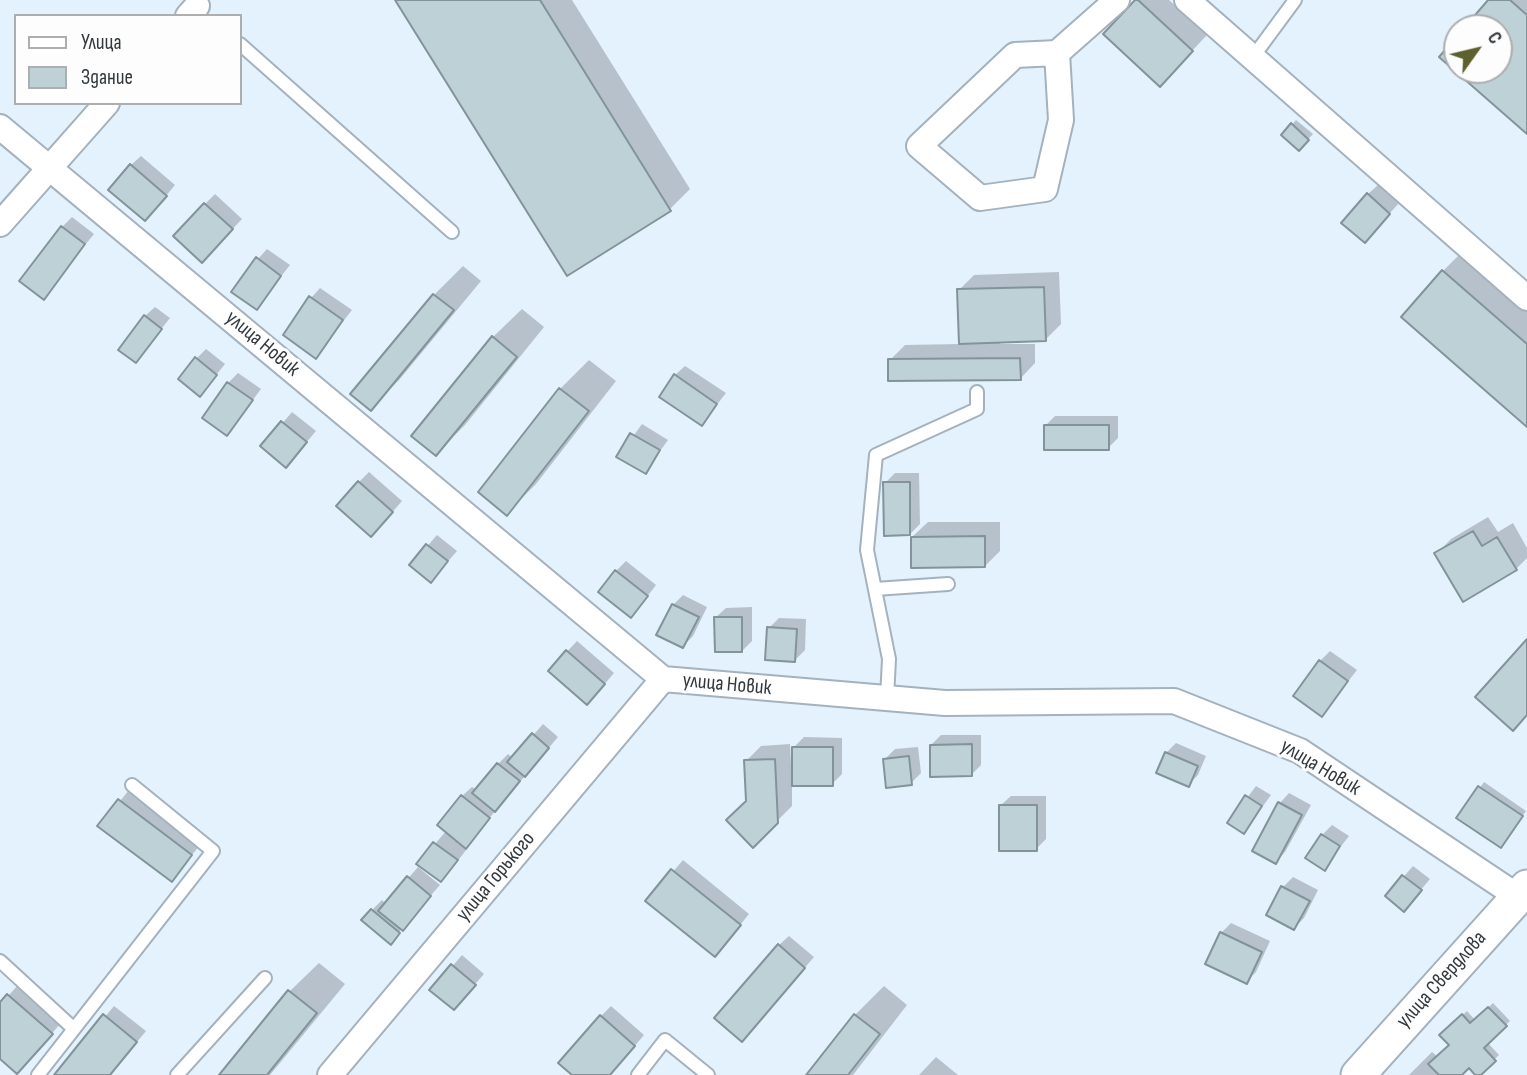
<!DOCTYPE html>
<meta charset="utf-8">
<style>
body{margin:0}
#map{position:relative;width:1527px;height:1075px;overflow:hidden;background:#e4f2fe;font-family:"Sofia Sans Condensed",sans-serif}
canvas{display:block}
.legend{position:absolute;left:14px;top:14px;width:228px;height:91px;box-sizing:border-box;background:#fdfdfd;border:2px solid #acaeb0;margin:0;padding:9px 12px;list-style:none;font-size:21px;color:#32383c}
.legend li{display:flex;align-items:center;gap:14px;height:35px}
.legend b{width:35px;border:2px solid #acaeb0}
.north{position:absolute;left:1443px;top:14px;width:70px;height:70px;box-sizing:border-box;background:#fdfdfd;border:2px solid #acaeb0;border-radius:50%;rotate:56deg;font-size:19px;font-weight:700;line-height:28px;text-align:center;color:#32383c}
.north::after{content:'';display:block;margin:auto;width:24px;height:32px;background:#5d612e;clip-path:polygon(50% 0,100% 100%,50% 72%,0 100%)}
</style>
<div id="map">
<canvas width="1527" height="1075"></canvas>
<ul class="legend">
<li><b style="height:9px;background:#fff"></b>Улица</li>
<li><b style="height:19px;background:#bed1d6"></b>Здание</li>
</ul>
<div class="north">С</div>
</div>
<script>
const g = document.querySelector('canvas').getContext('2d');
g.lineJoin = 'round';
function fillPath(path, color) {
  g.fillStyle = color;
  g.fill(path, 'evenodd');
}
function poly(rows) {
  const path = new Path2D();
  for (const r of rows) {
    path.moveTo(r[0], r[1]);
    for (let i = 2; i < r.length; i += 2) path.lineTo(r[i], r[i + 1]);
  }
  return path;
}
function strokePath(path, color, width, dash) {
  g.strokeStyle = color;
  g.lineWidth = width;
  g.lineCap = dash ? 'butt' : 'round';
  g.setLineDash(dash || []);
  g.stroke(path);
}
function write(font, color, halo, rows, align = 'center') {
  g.font = font + ' "Sofia Sans Condensed",sans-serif';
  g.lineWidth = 6;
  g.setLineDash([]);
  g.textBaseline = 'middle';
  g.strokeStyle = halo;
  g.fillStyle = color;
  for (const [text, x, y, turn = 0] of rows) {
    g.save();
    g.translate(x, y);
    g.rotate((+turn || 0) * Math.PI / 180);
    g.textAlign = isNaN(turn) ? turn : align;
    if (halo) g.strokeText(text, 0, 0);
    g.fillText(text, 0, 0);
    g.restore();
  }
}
fillPath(poly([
 [397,0,572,0,690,189,670,209,568,273],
 [1137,0,1169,0,1207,35,1175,69],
 [1491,0,1527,0,1527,132,1441,57,1457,39,1457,70,1499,70,1499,28,1466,28],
 [1296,120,1313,134,1299,149,1283,135],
 [141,156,175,185,155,209,131,165],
 [1378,185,1399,203,1374,231,1368,194],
 [215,194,242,219,212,251,205,204],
 [72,217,94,234,43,297,62,227],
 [267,249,290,265,256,308,258,259],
 [1463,251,1527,307,1527,425,1443,271],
 [463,266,481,281,399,380,370,409,352,394,434,295],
 [1059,272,1061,324,1046,339,1000,341,1000,344,1035,344,1035,363,1020,379,890,360,905,345,960,344,959,290,974,275],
 [320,288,352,310,316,356,311,298],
 [155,307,170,318,136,361,145,316],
 [522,309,544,327,465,425,436,454,493,337],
 [206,349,225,364,209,384,197,358],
 [589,360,616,381,536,484,507,513,480,492,560,389],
 [685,366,726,393,702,424,675,375],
 [238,373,261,389,227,434,228,383],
 [292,412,316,431,295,456,263,446],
 [1055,416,1118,416,1118,438,1108,448,1045,426],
 [642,424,668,440,645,472,619,456],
 [369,472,402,501,381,525,359,482],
 [895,473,919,473,920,524,910,534,885,483],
 [1488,517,1498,532,1513,523,1527,548,1527,558,1516,569,1436,554,1451,539],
 [928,522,1000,522,1000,551,985,566,912,537],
 [437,535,457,551,431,581,411,565],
 [626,561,656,585,640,606,616,571],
 [683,595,707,607,693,636,683,646,673,605],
 [752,607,752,641,742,651,716,617,726,608],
 [779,618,806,619,805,650,795,660,769,628],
 [577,641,614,673,597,693,550,670],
 [1330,651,1357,670,1322,715,1320,661],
 [543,724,558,737,464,848,466,850,451,870,441,880,419,863,446,831,462,796,472,787,477,790,498,764,508,754,513,758],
 [941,735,981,735,981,765,971,775,931,745],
 [804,737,842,738,842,774,832,784,792,784,792,806,753,845,746,761,761,746,790,744,791,763,794,763,794,747],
 [1176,743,1206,756,1198,775,1188,785,1166,753],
 [918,747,921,773,911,783,885,759,895,749],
 [1484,782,1526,811,1505,841,1459,817],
 [1256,786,1271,795,1244,832,1229,822],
 [129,790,201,844,171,880,100,826],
 [1289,793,1311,805,1285,852,1276,862,1280,803],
 [1011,796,1046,796,1046,839,1036,849,1001,805],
 [1332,825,1349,836,1324,868,1322,835],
 [683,860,749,914,724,945,648,901],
 [1413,866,1430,879,1404,910,1387,896],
 [418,867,440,885,390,942,372,910,382,900,386,904],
 [1293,877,1318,890,1304,918,1294,928,1283,887],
 [1231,923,1270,941,1256,972,1246,982,1221,933],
 [789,936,814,957,751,1030,779,945],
 [462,955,484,974,463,998,432,990],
 [319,963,345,984,270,1075,222,1075,290,991],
 [18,985,61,1023,27,1062,0,1057,0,1005],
 [884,986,907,1005,853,1075,809,1075,855,1015],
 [1493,1003,1510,1021,1487,1042,1499,1055,1478,1075,1469,1066,1459,1075,1409,1075,1432,1052,1438,1057,1451,1045,1442,1035,1467,1011,1475,1020],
 [114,1006,146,1031,110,1075,57,1075],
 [611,1006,644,1035,610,1075,574,1075,601,1016],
 [936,1057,958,1075,919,1075]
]), '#0003');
const building = poly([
 [395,0,540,0,671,211,567,276,395,0],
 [1135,0,1138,0,1193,51,1160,87,1103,34,1135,0],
 [1488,0,1510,0,1527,15,1527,134,1439,57,1457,36,1457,70,1499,70,1499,28,1464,28,1488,0],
 [1291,123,1309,140,1299,151,1281,135,1291,123],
 [130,164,167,196,145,221,108,190,130,164],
 [1367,193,1390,214,1365,243,1341,223,1367,193],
 [204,203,233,229,202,263,173,236,204,203],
 [61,226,85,244,44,300,19,281,61,226],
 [256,257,281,276,257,310,231,292,256,257],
 [1442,270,1527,344,1527,427,1401,317,1442,270],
 [1044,287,1046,341,959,344,957,289,1044,287],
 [433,294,454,310,371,411,350,394,433,294],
 [309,296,343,320,316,359,283,335,309,296],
 [144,315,162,329,136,363,118,350,144,315],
 [492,336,517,357,436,456,411,436,492,336],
 [195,357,217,375,200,397,178,379,195,357],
 [1020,358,1021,380,888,381,888,359,1020,358],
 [674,374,717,404,702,426,659,397,674,374],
 [227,382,253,400,227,436,202,418,227,382],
 [559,388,589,411,507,516,478,492,559,388],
 [281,421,307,442,286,468,260,446,281,421],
 [1044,425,1109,425,1109,450,1044,450,1044,425],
 [630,433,660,450,646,474,616,457,630,433],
 [358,481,393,512,371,537,336,506,358,481],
 [883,482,910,482,910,535,884,536,883,482],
 [1473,531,1482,546,1497,537,1517,570,1463,602,1434,553,1473,531],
 [985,536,985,567,911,568,911,537,985,536],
 [426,544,448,561,431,583,409,565,426,544],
 [615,570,648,596,631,618,598,592,615,570],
 [672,604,699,617,683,648,656,635,672,604],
 [714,617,742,617,742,652,715,652,714,617],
 [767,627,797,629,795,662,765,660,767,627],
 [1527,639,1527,715,1513,731,1475,697,1527,639],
 [566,650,605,684,587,705,548,671,566,650],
 [1319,660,1348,681,1322,717,1293,696,1319,660],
 [532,733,549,748,525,777,507,762,532,733],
 [972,744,972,776,930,777,930,745,972,744],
 [792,747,833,747,833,786,792,786,792,747],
 [1165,752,1198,766,1189,787,1156,773,1165,752],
 [909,756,912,785,886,788,883,759,909,756],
 [775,759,778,823,753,848,726,820,746,801,744,760,775,759],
 [497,763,520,781,495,812,472,793,497,763],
 [1478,786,1523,816,1501,848,1456,818,1478,786],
 [461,795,490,818,466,849,437,825,461,795],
 [1245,795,1262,806,1244,834,1227,823,1245,795],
 [118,799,192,855,172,882,97,826,118,799],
 [1278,802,1302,815,1276,864,1252,851,1278,802],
 [999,805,1037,805,1037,851,999,851,999,805],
 [1321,834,1340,846,1325,871,1305,858,1321,834],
 [433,842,458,860,441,882,416,864,433,842],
 [671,869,741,925,715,957,645,901,671,869],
 [1402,875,1422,890,1404,912,1385,896,1402,875],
 [407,876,431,896,403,931,378,911,407,876],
 [1281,886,1310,901,1294,930,1266,915,1281,886],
 [371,909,400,933,391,945,361,920,371,909],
 [1220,932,1262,952,1247,984,1205,964,1220,932],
 [778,944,805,968,742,1042,714,1018,778,944],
 [451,964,476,985,454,1010,429,990,451,964],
 [288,990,317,1013,267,1075,219,1075,288,990],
 [7,994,53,1034,17,1074,0,1059,0,1002,7,994],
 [1488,1007,1507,1026,1484,1048,1496,1061,1481,1075,1475,1075,1469,1068,1462,1075,1439,1075,1428,1064,1449,1045,1439,1035,1462,1014,1470,1023,1488,1007],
 [103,1014,137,1042,110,1075,54,1075,103,1014],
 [854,1014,880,1034,848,1075,806,1075,854,1014],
 [600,1015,635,1046,610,1075,572,1075,558,1063,600,1015]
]);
fillPath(building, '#bed1d6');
strokePath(building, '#82949a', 2);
const service = poly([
 [240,44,452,232],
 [1253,57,1295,0],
 [875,589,948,584],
 [887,698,889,659,867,550,876,455,977,409,977,392],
 [0,961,74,1029,38,1075],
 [74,1029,213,851,132,785],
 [177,1075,265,978],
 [638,1075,665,1040,708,1075]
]);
const minor = poly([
 [1187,0,1527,298],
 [188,16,197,6],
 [1057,53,1061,120,1045,189,980,198,919,146,1015,55,1057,53,1117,0],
 [0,127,663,679,945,703,1174,701,1300,751,1517,896,1527,896],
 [0,224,107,103],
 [330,1075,663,679]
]);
const secondary = poly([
 [1358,1075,1527,887]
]);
strokePath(service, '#a4b2bd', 16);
strokePath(minor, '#a4b2bd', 28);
strokePath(secondary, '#a4b2bd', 37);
strokePath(service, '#fff', 12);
strokePath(minor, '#fff', 24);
strokePath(secondary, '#fff', 33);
write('21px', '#32383c', '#fdfdfd', [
 ["улица Новик",262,344,40],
 ["улица Новик",727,685,5],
 ["улица Новик",1320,768,31],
 ["улица Горького",496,877,-50],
 ["улица Свердлова",1442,980,-48]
]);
</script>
